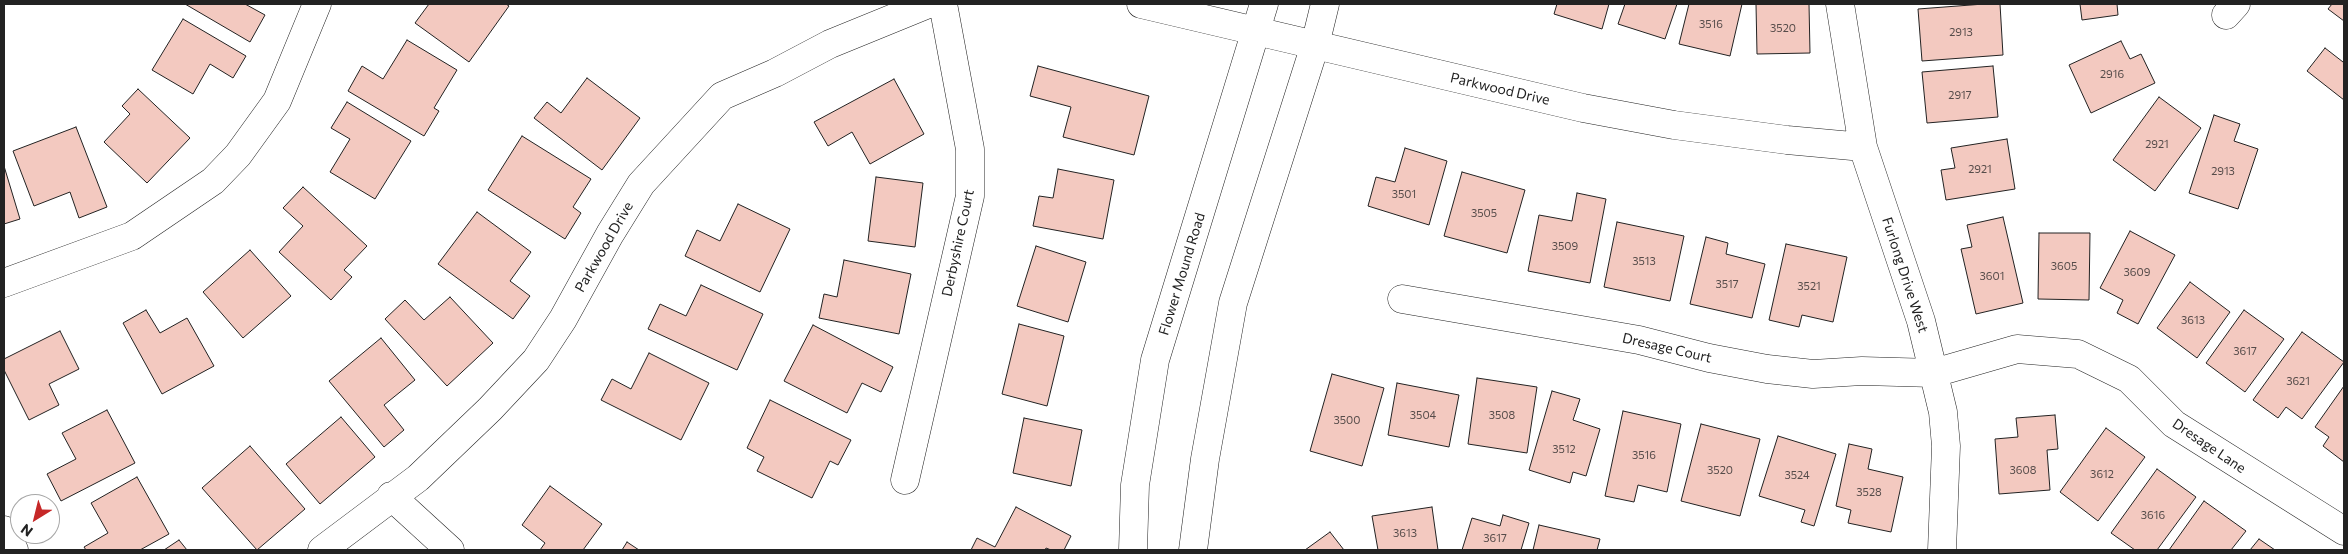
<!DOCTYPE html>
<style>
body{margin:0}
#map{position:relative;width:2348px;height:554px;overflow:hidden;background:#fff;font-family:Commissioner,sans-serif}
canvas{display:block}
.frame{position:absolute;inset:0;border:5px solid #222;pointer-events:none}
.north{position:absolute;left:10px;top:494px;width:50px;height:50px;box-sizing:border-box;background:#fff;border:1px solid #a7a7a7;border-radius:50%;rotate:216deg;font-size:14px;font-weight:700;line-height:20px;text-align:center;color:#222}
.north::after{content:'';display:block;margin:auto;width:18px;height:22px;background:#c62828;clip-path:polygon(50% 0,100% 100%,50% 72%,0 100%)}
</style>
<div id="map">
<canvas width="2348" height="554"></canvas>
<div class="frame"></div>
<div class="north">N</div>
</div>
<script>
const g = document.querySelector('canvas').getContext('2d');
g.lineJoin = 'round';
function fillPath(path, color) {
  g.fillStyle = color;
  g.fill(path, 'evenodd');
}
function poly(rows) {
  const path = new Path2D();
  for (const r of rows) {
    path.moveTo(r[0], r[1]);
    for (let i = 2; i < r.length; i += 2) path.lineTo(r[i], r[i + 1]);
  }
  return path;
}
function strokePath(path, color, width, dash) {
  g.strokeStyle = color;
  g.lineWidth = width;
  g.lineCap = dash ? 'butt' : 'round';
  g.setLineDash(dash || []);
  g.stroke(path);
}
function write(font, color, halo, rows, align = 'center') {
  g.font = font + ' Commissioner,sans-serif';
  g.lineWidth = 4;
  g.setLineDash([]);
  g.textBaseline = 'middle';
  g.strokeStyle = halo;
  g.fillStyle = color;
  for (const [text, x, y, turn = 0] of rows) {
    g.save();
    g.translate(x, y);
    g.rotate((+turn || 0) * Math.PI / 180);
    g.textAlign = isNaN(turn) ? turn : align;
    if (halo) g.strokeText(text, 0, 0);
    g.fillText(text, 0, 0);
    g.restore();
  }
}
const building = poly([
 [185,4,245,4,265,15,250,42,185,4],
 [429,4,506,4,509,6,469,62,415,23,429,4],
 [1557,4,1609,4,1602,29,1554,14,1557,4],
 [1625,4,1677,4,1665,39,1618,24,1625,4],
 [1689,4,1742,4,1730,56,1679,44,1689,4],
 [1756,4,1809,4,1810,53,1757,54,1756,4],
 [1984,4,2000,4,2003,55,1922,61,1918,9,1984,4],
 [2080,4,2117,4,2118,15,2082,20,2080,4],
 [2332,4,2344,4,2344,21,2328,9,2332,4],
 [183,19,246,56,233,78,210,64,193,94,152,70,183,19],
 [407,40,457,70,434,108,439,111,424,136,348,91,362,66,383,79,407,40],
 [2121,41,2130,59,2141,54,2155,83,2091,113,2069,65,2121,41],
 [2325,48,2343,62,2344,60,2344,100,2307,71,2325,48],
 [1038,66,1149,96,1134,155,1063,137,1071,107,1030,96,1038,66],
 [1993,66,1998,117,1927,123,1922,72,1993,66],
 [587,78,640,118,602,170,534,118,547,102,561,113,587,78],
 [894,79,924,134,870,164,852,132,828,146,814,122,894,79],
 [138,89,190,138,147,183,104,142,130,114,122,106,138,89],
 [2159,97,2201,128,2155,191,2113,160,2159,97],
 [347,102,411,141,375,199,330,172,350,139,331,128,347,102],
 [2214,115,2240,124,2234,141,2258,149,2238,209,2189,193,2214,115],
 [76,127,107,207,79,218,70,192,34,206,13,151,76,127],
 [522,136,591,179,573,207,581,213,565,239,488,190,522,136],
 [2007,139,2015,189,1946,200,1941,170,1955,168,1951,148,2007,139],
 [1405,148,1447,161,1429,225,1368,206,1376,177,1395,182,1405,148],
 [4,166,20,219,4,224,4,166],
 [1058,169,1114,180,1103,239,1033,226,1039,196,1053,198,1058,169],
 [1462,172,1525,190,1507,253,1444,236,1462,172],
 [876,177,923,183,915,247,868,241,876,177],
 [303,187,367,246,344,270,352,277,331,300,279,252,303,226,283,208,303,187],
 [1577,193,1606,199,1590,283,1528,271,1539,215,1572,221,1577,193],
 [738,204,790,229,760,292,685,256,697,230,720,241,738,204],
 [477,212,531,252,510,281,530,296,513,319,438,264,477,212],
 [2003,217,2023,303,1976,314,1961,249,1972,247,1967,225,2003,217],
 [1617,222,1684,236,1670,301,1604,287,1617,222],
 [2130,231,2175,255,2138,324,2117,313,2123,300,2100,288,2130,231],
 [2039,233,2090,233,2089,300,2038,299,2039,233],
 [1706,237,1728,243,1726,254,1765,264,1752,318,1690,304,1706,237],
 [1786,244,1847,257,1833,322,1802,315,1799,327,1769,320,1786,244],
 [1036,246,1086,262,1068,322,1017,306,1036,246],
 [250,250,291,296,243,338,203,292,250,250],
 [844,260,911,274,899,334,819,318,824,294,837,297,844,260],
 [2190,282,2230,312,2197,358,2157,328,2190,282],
 [701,285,763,314,737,370,648,329,660,304,686,316,701,285],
 [450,297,493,343,447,386,385,319,405,300,424,320,450,297],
 [146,310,160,333,187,318,214,366,162,394,123,323,146,310],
 [2244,310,2284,339,2245,392,2206,363,2244,310],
 [1019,324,1064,336,1047,406,1002,394,1019,324],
 [813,325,893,367,881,392,862,383,847,413,784,381,813,325],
 [60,331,79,369,49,384,59,405,29,420,4,370,4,359,60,331],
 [2302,332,2344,362,2302,419,2286,407,2278,418,2253,400,2302,332],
 [381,338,415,380,384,405,404,430,384,447,329,381,381,338],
 [649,353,709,383,681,440,601,400,612,379,631,389,649,353],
 [1332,374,1384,388,1362,466,1310,451,1332,374],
 [1477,378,1537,387,1527,453,1468,444,1477,378],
 [1397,383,1459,395,1449,447,1388,435,1397,383],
 [2344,386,2344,462,2323,446,2329,437,2315,427,2344,386],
 [1552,391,1580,399,1573,420,1600,429,1586,476,1573,472,1570,483,1529,470,1552,391],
 [770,400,851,440,838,465,830,461,812,498,757,471,764,457,747,448,770,400],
 [107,410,135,463,61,501,47,474,76,459,62,433,107,410],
 [1623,411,1681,424,1667,492,1638,485,1634,502,1605,496,1623,411],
 [2055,415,2058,449,2047,450,2050,490,1999,494,1995,439,2018,437,2016,418,2055,415],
 [341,417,375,457,320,504,286,464,341,417],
 [1024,418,1082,430,1071,486,1013,473,1024,418],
 [1701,424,1760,439,1740,516,1681,501,1701,424],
 [2106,428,2145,457,2098,521,2060,492,2106,428],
 [1778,436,1836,454,1814,526,1801,522,1805,510,1759,496,1778,436],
 [1849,444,1872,449,1868,469,1903,477,1891,532,1848,523,1851,510,1836,506,1849,444],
 [250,446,305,509,257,550,202,488,250,446],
 [2157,469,2196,497,2157,550,2135,550,2111,533,2157,469],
 [137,477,169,534,140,550,86,550,84,547,108,533,91,503,137,477],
 [550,486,602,524,583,550,540,550,545,543,522,525,550,486],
 [2204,501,2246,531,2231,550,2169,550,2204,501],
 [1016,507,1071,536,1064,550,1051,550,1046,548,1045,550,971,550,977,538,995,547,1016,507],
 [1432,507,1438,550,1378,550,1372,516,1432,507],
 [1503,515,1529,523,1521,550,1462,550,1472,518,1500,526,1503,515],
 [1539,525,1600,539,1597,550,1533,550,1539,525],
 [1330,532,1344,550,1305,550,1330,532],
 [2259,539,2275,550,2250,550,2259,539],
 [179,540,187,550,164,550,179,540],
 [627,542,639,550,622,550,627,542]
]);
fillPath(building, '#f3c9c0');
strokePath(building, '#222', 1);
const minor = poly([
 [1141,4,1583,108,1674,125,1787,140,1863,147],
 [1840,4,1863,147,1921,321,1943,412,1946,446,1942,550],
 [2226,15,2236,4],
 [4,283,132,236,213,181,238,155,277,101,317,4],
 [1402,299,1639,340,1709,358,1767,369,1813,374,1862,371,1934,373,2017,349,2078,354,2129,379,2174,424,2344,531],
 [905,480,970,196,970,149,943,4],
 [391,496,450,550],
 [4,530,14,550],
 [322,550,418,478,490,409,536,360,563,319,610,234,641,184,722,96,775,73,830,44,928,4]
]);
const major = poly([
 [1133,550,1135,485,1155,360,1264,4],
 [1193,550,1205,459,1233,303,1315,45,1325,4]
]);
strokePath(minor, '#222', 29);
strokePath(major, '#222', 29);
strokePath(minor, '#fff', 28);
strokePath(major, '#fff', 28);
write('11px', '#564c4a', null, [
 ["3516",1711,24],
 ["3520",1783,28],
 ["2913",1961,32],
 ["2916",2112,74],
 ["2917",1960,95],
 ["2921",2157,144],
 ["2921",1980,169],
 ["2913",2223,171],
 ["3501",1404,194],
 ["3505",1484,213],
 ["3509",1565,246],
 ["3513",1644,261],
 ["3605",2064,266],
 ["3609",2137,272],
 ["3601",1992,276],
 ["3517",1727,284],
 ["3521",1809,286],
 ["3613",2193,320],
 ["3617",2245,351],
 ["3621",2298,381],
 ["3504",1423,415],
 ["3508",1502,415],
 ["3500",1347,420],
 ["3512",1564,449],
 ["3516",1644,455],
 ["3520",1720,470],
 ["3608",2023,470],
 ["3612",2102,474],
 ["3524",1797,475],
 ["3528",1869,492],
 ["3616",2153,515],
 ["3613",1405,533],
 ["3617",1495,538]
]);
write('14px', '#222', '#fff', [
 ["Parkwood Drive",1500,89,13],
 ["Derbyshire Court",958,243,-78],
 ["Parkwood Drive",604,247,-60],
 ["Flower Mound Road",1182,274,-73],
 ["Furlong Drive West",1905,275,72],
 ["Dresage Court",1667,348,13],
 ["Dresage Lane",2209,446,34]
]);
</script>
